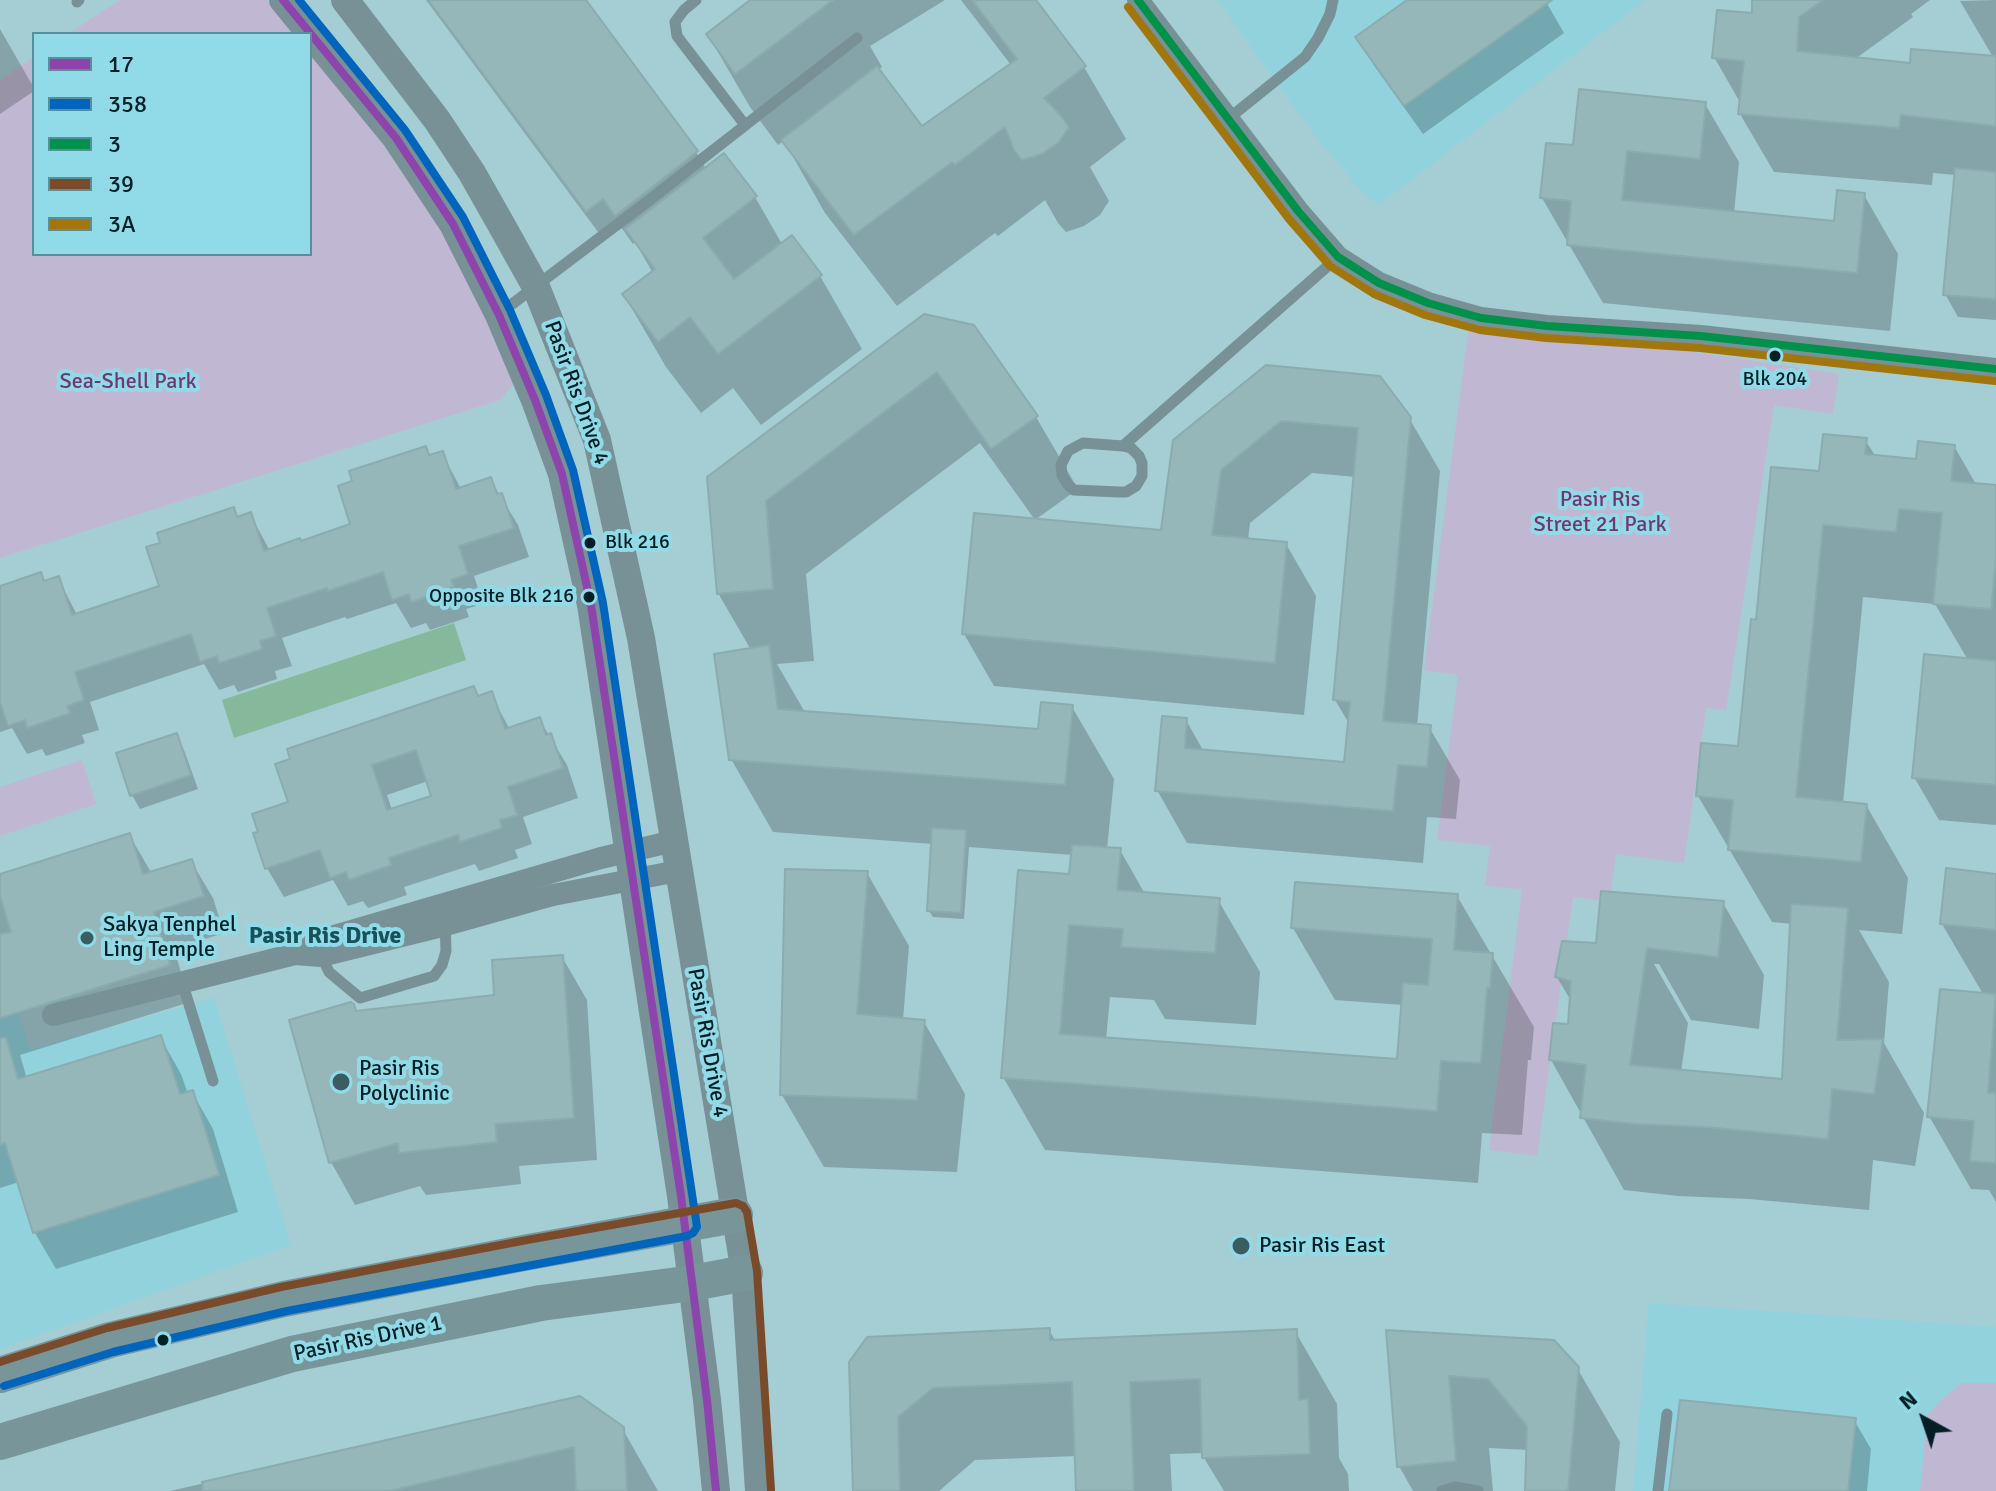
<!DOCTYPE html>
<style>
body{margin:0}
#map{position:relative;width:1996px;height:1491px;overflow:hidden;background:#a5cdd4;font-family:Signika,sans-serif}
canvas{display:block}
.legend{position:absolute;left:32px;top:32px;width:280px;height:224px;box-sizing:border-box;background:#91dbe8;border:2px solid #57909a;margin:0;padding:10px 14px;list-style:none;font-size:24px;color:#012025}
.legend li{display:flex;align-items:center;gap:16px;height:40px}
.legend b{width:40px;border:2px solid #57909a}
.north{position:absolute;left:1884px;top:1379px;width:80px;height:80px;-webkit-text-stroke:6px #91dbe8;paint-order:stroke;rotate:320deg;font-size:22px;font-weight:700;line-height:32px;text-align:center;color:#012025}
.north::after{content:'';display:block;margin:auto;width:28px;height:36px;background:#012025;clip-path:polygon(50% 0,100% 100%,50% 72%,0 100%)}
</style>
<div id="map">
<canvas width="1996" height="1491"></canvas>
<ul class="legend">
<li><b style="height:10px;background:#8e44ad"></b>17</li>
<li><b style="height:10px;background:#0065bd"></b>358</li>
<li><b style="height:10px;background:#00924a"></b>3</li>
<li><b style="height:10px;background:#7a4b2a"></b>39</li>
<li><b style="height:10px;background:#a1770d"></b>3A</li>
</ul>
<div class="north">N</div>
</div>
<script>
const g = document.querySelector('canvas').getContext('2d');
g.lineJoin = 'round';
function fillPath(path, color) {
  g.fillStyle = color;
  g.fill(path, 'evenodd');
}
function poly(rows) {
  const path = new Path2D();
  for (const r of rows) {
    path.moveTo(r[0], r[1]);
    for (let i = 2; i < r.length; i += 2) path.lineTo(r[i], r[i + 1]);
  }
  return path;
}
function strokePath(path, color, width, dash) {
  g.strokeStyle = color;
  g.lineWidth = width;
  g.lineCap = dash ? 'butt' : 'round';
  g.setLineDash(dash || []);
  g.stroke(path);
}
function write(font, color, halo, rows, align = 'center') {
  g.font = font + ' Signika,sans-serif';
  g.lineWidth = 8;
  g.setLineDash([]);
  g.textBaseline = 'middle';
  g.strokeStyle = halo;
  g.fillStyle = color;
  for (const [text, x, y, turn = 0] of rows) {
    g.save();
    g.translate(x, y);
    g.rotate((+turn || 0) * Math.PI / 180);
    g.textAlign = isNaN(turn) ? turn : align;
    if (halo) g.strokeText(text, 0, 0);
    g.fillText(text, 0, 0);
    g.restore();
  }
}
fillPath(poly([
 [1217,0,1645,0,1379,205,1362,192,1315,136],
 [0,962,31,1050,214,998,291,1245,0,1349],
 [1649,1303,1996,1327,1996,1491,1633,1491]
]), '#91d2dd');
fillPath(poly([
 [120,0,267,0,296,34,68,34],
 [310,51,353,102,425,205,446,238,517,379,500,400,0,558,0,80,34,57,34,254,310,254],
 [1470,318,1839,374,1833,414,1774,405,1726,710,1706,708,1684,863,1616,854,1609,902,1573,897,1537,1156,1489,1150,1522,890,1485,885,1490,846,1437,840,1458,675,1424,670],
 [82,760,96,804,0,836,0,787],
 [1962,1383,1996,1383,1996,1491,1920,1491,1927,1415,1942,1399]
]), '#c0b8d3');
fillPath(poly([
 [454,623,466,660,234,738,222,700]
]), '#86b99c');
fillPath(poly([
 [426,0,583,0,696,152,706,169,723,156,755,197,782,244,791,238,820,276,862,349,761,425,733,388,701,413,666,367,624,295,653,273,635,242,633,244,621,227,604,240],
 [753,0,945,0,870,46,882,67,878,70,922,129,1011,65,961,0,1033,0,1084,67,1126,139,1090,167,1109,201,1100,215,1084,226,1066,232,1058,223,1045,200,998,236,995,233,897,306,825,213,784,141,778,145,750,107,708,35],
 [1410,0,1545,0,1564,33,1423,134,1375,67,1358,37],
 [1754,0,1930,0,1911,14,1913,17,1855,59,1912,65,1993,57,1960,1,1996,0,1996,320,1958,317,1945,294,1956,175,1933,173,1932,185,1774,172,1740,114,1741,104,1714,57,1753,15],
 [0,29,34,88,34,91,0,114],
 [1705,104,1739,162,1734,213,1836,223,1864,195,1898,254,1890,331,1603,303,1542,198,1575,148],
 [925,316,1036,417,1078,489,1035,520,980,443,806,574,814,661,777,664,806,714,1040,731,1072,707,1114,779,1107,849,1120,850,1145,894,1218,900,1260,972,1256,1025,1165,1019,1154,1000,1110,997,1106,1039,1399,1061,1403,1005,1335,1000,1293,928,1457,896,1534,1027,1531,1060,1528,1060,1522,1135,1482,1133,1478,1183,1045,1150,1003,1077,1071,876,1073,855,969,847,964,919,933,917,929,911,933,844,773,832,731,759,751,650,718,593,709,478],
 [1267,367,1409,418,1440,471,1417,726,1429,727,1460,780,1456,819,1427,817,1423,863,1187,843,1157,790,1186,720,1204,752,1346,764,1350,725,1335,700,1356,477,1312,473,1250,523,1248,540,1286,544,1316,596,1304,715,994,686,964,634,1162,532],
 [1865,440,1876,457,1917,461,1954,446,1977,486,1996,488,1996,825,1939,820,1914,777,1968,660,1935,604,1863,597,1843,803,1866,805,1908,878,1902,934,1859,930,1889,982,1884,1043,1924,1113,1915,1166,1873,1160,1869,1210,1749,1199,1678,1196,1624,1190,1551,1060,1570,1026,1571,1001,1557,977,1598,945,1723,903,1764,975,1759,1029,1691,1020,1659,964,1654,964,1688,1023,1681,1072,1784,1082,1792,924,1772,922,1698,796,1740,748,1758,622,1821,474],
 [442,453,461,489,490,479,518,525,529,557,474,576,483,604,466,609,469,617,430,630,426,623,411,628,396,603,347,619,345,617,282,638,292,666,275,671,277,679,238,692,234,685,219,690,204,664,90,702,99,730,82,735,85,743,46,756,42,749,27,754,12,728,0,732,0,588,40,574,45,583,58,578,77,615,162,587,238,519,250,514,270,551,300,543,353,525,430,457],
 [491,694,510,730,539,719,567,765,578,798,523,817,532,844,515,850,518,858,479,871,475,864,404,887,407,895,368,908,363,901,348,906,333,880,284,897,267,868,291,803,479,698],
 [428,781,433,797,392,810,387,795],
 [176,735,184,750,198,789,140,809,132,795],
 [130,836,152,874,191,861,213,898,224,933,174,949,190,1002,20,1055,27,1079,160,1037,181,1074,188,1094,192,1092,213,1129,238,1212,56,1269,35,1233,19,1182,0,1188,0,876],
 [867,873,909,946,903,1020,924,1022,965,1094,957,1172,824,1167,782,1095],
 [1996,876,1996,1202,1989,1190,1971,1189,1929,1116,1983,994,1942,924],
 [562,957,587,1000,597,1160,519,1166,521,1184,426,1195,420,1186,355,1205,331,1162,357,1013,497,997],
 [1049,1330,1056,1342,1295,1331,1337,1404,1339,1458,1348,1474,1349,1491,1224,1491,1204,1458,1204,1453,1170,1454,1172,1491,1078,1491,1076,1456,975,1460,939,1491,855,1491,851,1363],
 [1388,1332,1577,1368,1620,1442,1615,1491,1527,1491,1528,1450,1489,1448,1493,1491,1413,1491,1399,1466],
 [579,1398,622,1428,658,1491,170,1491],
 [1854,1420,1871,1449,1867,1491,1671,1491]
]), '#0003');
const building = poly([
 [428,0,586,0,698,151,615,216,603,199,586,212,428,0],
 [750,0,833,0,735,74,706,34,750,0],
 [972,0,1036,0,1086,66,1044,98,1061,116,1069,127,1059,142,1042,154,1022,160,1014,150,1005,127,955,165,952,162,854,235,781,140,877,66,922,126,1017,59,972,0],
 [1407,0,1552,0,1404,106,1355,37,1407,0],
 [1752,0,1823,0,1799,17,1797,51,1910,63,1911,49,1996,56,1996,126,1901,115,1899,128,1738,114,1744,61,1712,58,1717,10,1752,13,1752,0],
 [1579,89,1706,102,1700,159,1627,151,1622,200,1834,221,1837,190,1865,193,1857,273,1567,245,1571,201,1540,198,1546,143,1573,145,1579,89],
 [724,153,757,196,703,238,734,279,792,235,822,275,718,354,690,317,658,342,622,294,655,269,625,229,724,153],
 [1955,168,1996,172,1996,299,1943,295,1955,168],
 [924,314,974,325,1038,416,991,449,937,372,766,501,773,589,717,594,707,477,924,314],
 [1266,365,1380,376,1411,417,1383,721,1431,725,1427,767,1398,765,1393,811,1155,791,1162,716,1187,718,1185,748,1344,762,1350,702,1333,700,1358,428,1281,421,1221,470,1212,535,1287,542,1275,663,962,634,974,513,1161,530,1173,440,1266,365],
 [1823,434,1867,438,1865,454,1916,459,1918,441,1955,445,1951,481,1996,485,1996,559,1991,609,1933,604,1942,513,1899,509,1896,532,1823,525,1796,797,1867,804,1861,862,1728,850,1733,800,1696,796,1701,743,1738,746,1751,619,1756,620,1771,467,1819,471,1823,434],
 [426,446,429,455,443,451,456,489,491,477,497,494,502,493,514,528,459,546,468,574,451,580,454,587,411,602,409,594,392,600,383,572,328,591,327,588,267,608,276,636,260,641,262,649,219,663,217,656,200,662,191,634,75,672,84,700,67,706,70,713,27,728,25,720,8,726,0,702,0,586,41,572,44,581,59,576,72,615,159,586,146,547,160,543,157,533,234,507,237,517,251,512,264,551,300,538,301,541,350,524,338,486,352,481,349,471,426,446],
 [769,645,778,709,1038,729,1041,702,1073,705,1065,785,729,760,714,654,769,645],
 [1924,654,1996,661,1996,785,1912,778,1924,654],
 [474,686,478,696,492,691,505,729,540,717,546,735,551,733,563,768,508,787,517,815,500,820,502,828,460,842,458,835,389,858,391,865,349,880,346,872,330,878,320,850,265,869,253,833,258,832,252,814,288,802,275,764,290,759,287,749,474,686],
 [416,750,431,796,387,810,372,765,416,750],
 [177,733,191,775,130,796,116,753,177,733],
 [932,828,966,830,961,913,927,911,932,828],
 [130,833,143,874,192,859,204,896,154,912,170,965,0,1018,0,934,11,932,0,896,0,874,130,833],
 [1072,845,1121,848,1117,890,1220,898,1215,953,1121,947,1123,929,1069,925,1060,1034,1397,1059,1403,983,1428,985,1432,939,1291,928,1295,882,1458,894,1454,950,1493,953,1490,988,1487,988,1481,1063,1441,1061,1437,1111,1001,1078,1018,870,1069,874,1072,845],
 [1946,868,1996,874,1996,930,1940,924,1946,868],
 [785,869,868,871,857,1014,925,1020,917,1100,780,1095,785,869],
 [1601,891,1724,901,1718,957,1647,948,1630,1065,1782,1079,1791,904,1848,908,1837,1040,1883,1039,1874,1094,1832,1089,1828,1139,1706,1127,1635,1124,1580,1118,1586,1065,1549,1060,1553,1023,1568,1024,1571,981,1555,977,1562,941,1596,943,1601,891],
 [563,955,574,1118,495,1124,497,1142,399,1153,398,1143,329,1163,289,1020,351,1002,354,1004,356,1011,494,995,492,960,563,955],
 [1940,989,1996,994,1988,1093,1996,1093,1996,1163,1970,1161,1974,1121,1927,1117,1940,989],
 [161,1035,180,1094,193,1090,219,1175,33,1233,5,1143,0,1145,0,1038,6,1038,18,1079,161,1035],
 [1050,1328,1050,1340,1297,1329,1299,1400,1308,1399,1310,1454,1202,1458,1200,1379,1130,1382,1134,1491,1076,1491,1072,1382,933,1388,898,1417,900,1491,853,1491,849,1362,867,1337,1050,1328],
 [1386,1330,1554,1340,1579,1367,1568,1491,1525,1491,1527,1426,1488,1379,1449,1376,1456,1461,1397,1467,1386,1330],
 [580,1396,624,1427,627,1491,576,1491,574,1447,389,1491,203,1491,202,1482,580,1396],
 [1680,1400,1856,1418,1848,1491,1669,1491,1680,1400]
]);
fillPath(building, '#96b7b9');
strokePath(building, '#8bacae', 2);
strokePath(poly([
 [696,0,684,10,675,22,677,36,745,125],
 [77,2,79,0],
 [1228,119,1305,57,1318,38,1330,14,1333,0],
 [499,314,643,205,857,38],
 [1123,446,1131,448,1139,456,1142,463,1142,476,1136,486,1126,492,1119,492,1074,490,1068,485,1062,475,1061,465,1068,451,1083,443,1123,446,1338,257],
 [321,955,329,972,360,998,434,976,442,965,446,951,445,921],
 [182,982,213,1081],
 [1442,1491,1455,1487,1478,1491],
 [1658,1491,1667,1414]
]), '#779196', 11);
strokePath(poly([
 [1138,0,1298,211,1338,257,1379,283,1428,303,1481,318,1547,326,1701,336,1996,369],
 [295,954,317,941,601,858,674,841],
 [53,1015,295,954,321,956,446,925,553,895,678,871]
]), '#779196', 22);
strokePath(poly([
 [283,0,396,138,453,224,499,315,535,400,562,474,591,605,681,1196,707,1400,716,1491],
 [345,0,437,120,472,173,502,226,536,287,597,440,641,638,745,1273,759,1491]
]), '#779196', 28);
strokePath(poly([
 [0,1375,110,1340,284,1299,529,1252,735,1215],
 [0,1442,292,1354,541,1303,693,1283,745,1273]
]), '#78969a', 36);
strokePath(poly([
 [283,0,396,138,453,224,499,315,535,400,562,474,591,605,681,1196,707,1400,716,1491]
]), '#8e44ad', 8);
strokePath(poly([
 [4,1386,113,1352,287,1311,687,1236,693,1233,697,1227,603,603,573,470,546,395,510,310,463,217,405,130,299,0]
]), '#0065bd', 8);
strokePath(poly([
 [1138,0,1298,211,1338,257,1379,283,1428,303,1481,318,1547,326,1701,336,1996,369]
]), '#00924a', 8);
strokePath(poly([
 [0,1362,107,1328,281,1287,527,1240,736,1203,743,1206,747,1212,757,1271,771,1490]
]), '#7a4b2a', 8);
strokePath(poly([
 [1128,7,1289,219,1330,266,1374,294,1425,315,1480,330,1546,338,1700,348,1995,381]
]), '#a1770d', 8);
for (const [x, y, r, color] of [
 [1775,356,7,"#012025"],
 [590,543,7,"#012025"],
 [589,597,7,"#012025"],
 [87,938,8,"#3a5d62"],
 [341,1082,10,"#3a5d62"],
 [1241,1246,10,"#3a5d62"],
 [163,1340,7,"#012025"]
]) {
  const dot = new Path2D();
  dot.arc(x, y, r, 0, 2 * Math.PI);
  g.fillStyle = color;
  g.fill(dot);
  strokePath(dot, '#91dbe8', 3);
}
write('20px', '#012025', '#91dbe8', [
 ["Blk 204",1775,380],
 ["Blk 216",605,543,"left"],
 ["Opposite Blk 216",574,597,"right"]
]);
write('22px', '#743670', '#91dbe8', [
 ["Sea-Shell Park",128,382],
 ["Pasir Ris",1600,500],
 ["Street 21 Park",1600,525]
]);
write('22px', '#012025', '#91dbe8', [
 ["Pasir Ris Drive 4",576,393,70],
 ["Pasir Ris Drive 4",707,1043,80],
 ["Pasir Ris Drive 1",368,1339,-12]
]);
write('22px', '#012025', '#91dbe8', [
 ["Sakya Tenphel",103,925],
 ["Ling Temple",103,950],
 ["Pasir Ris",359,1069],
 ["Polyclinic",359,1094],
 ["Pasir Ris East",1259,1246]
], 'left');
write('bold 24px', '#17525b', '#91dbe8', [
 ["Pasir Ris Drive",325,937]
]);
</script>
